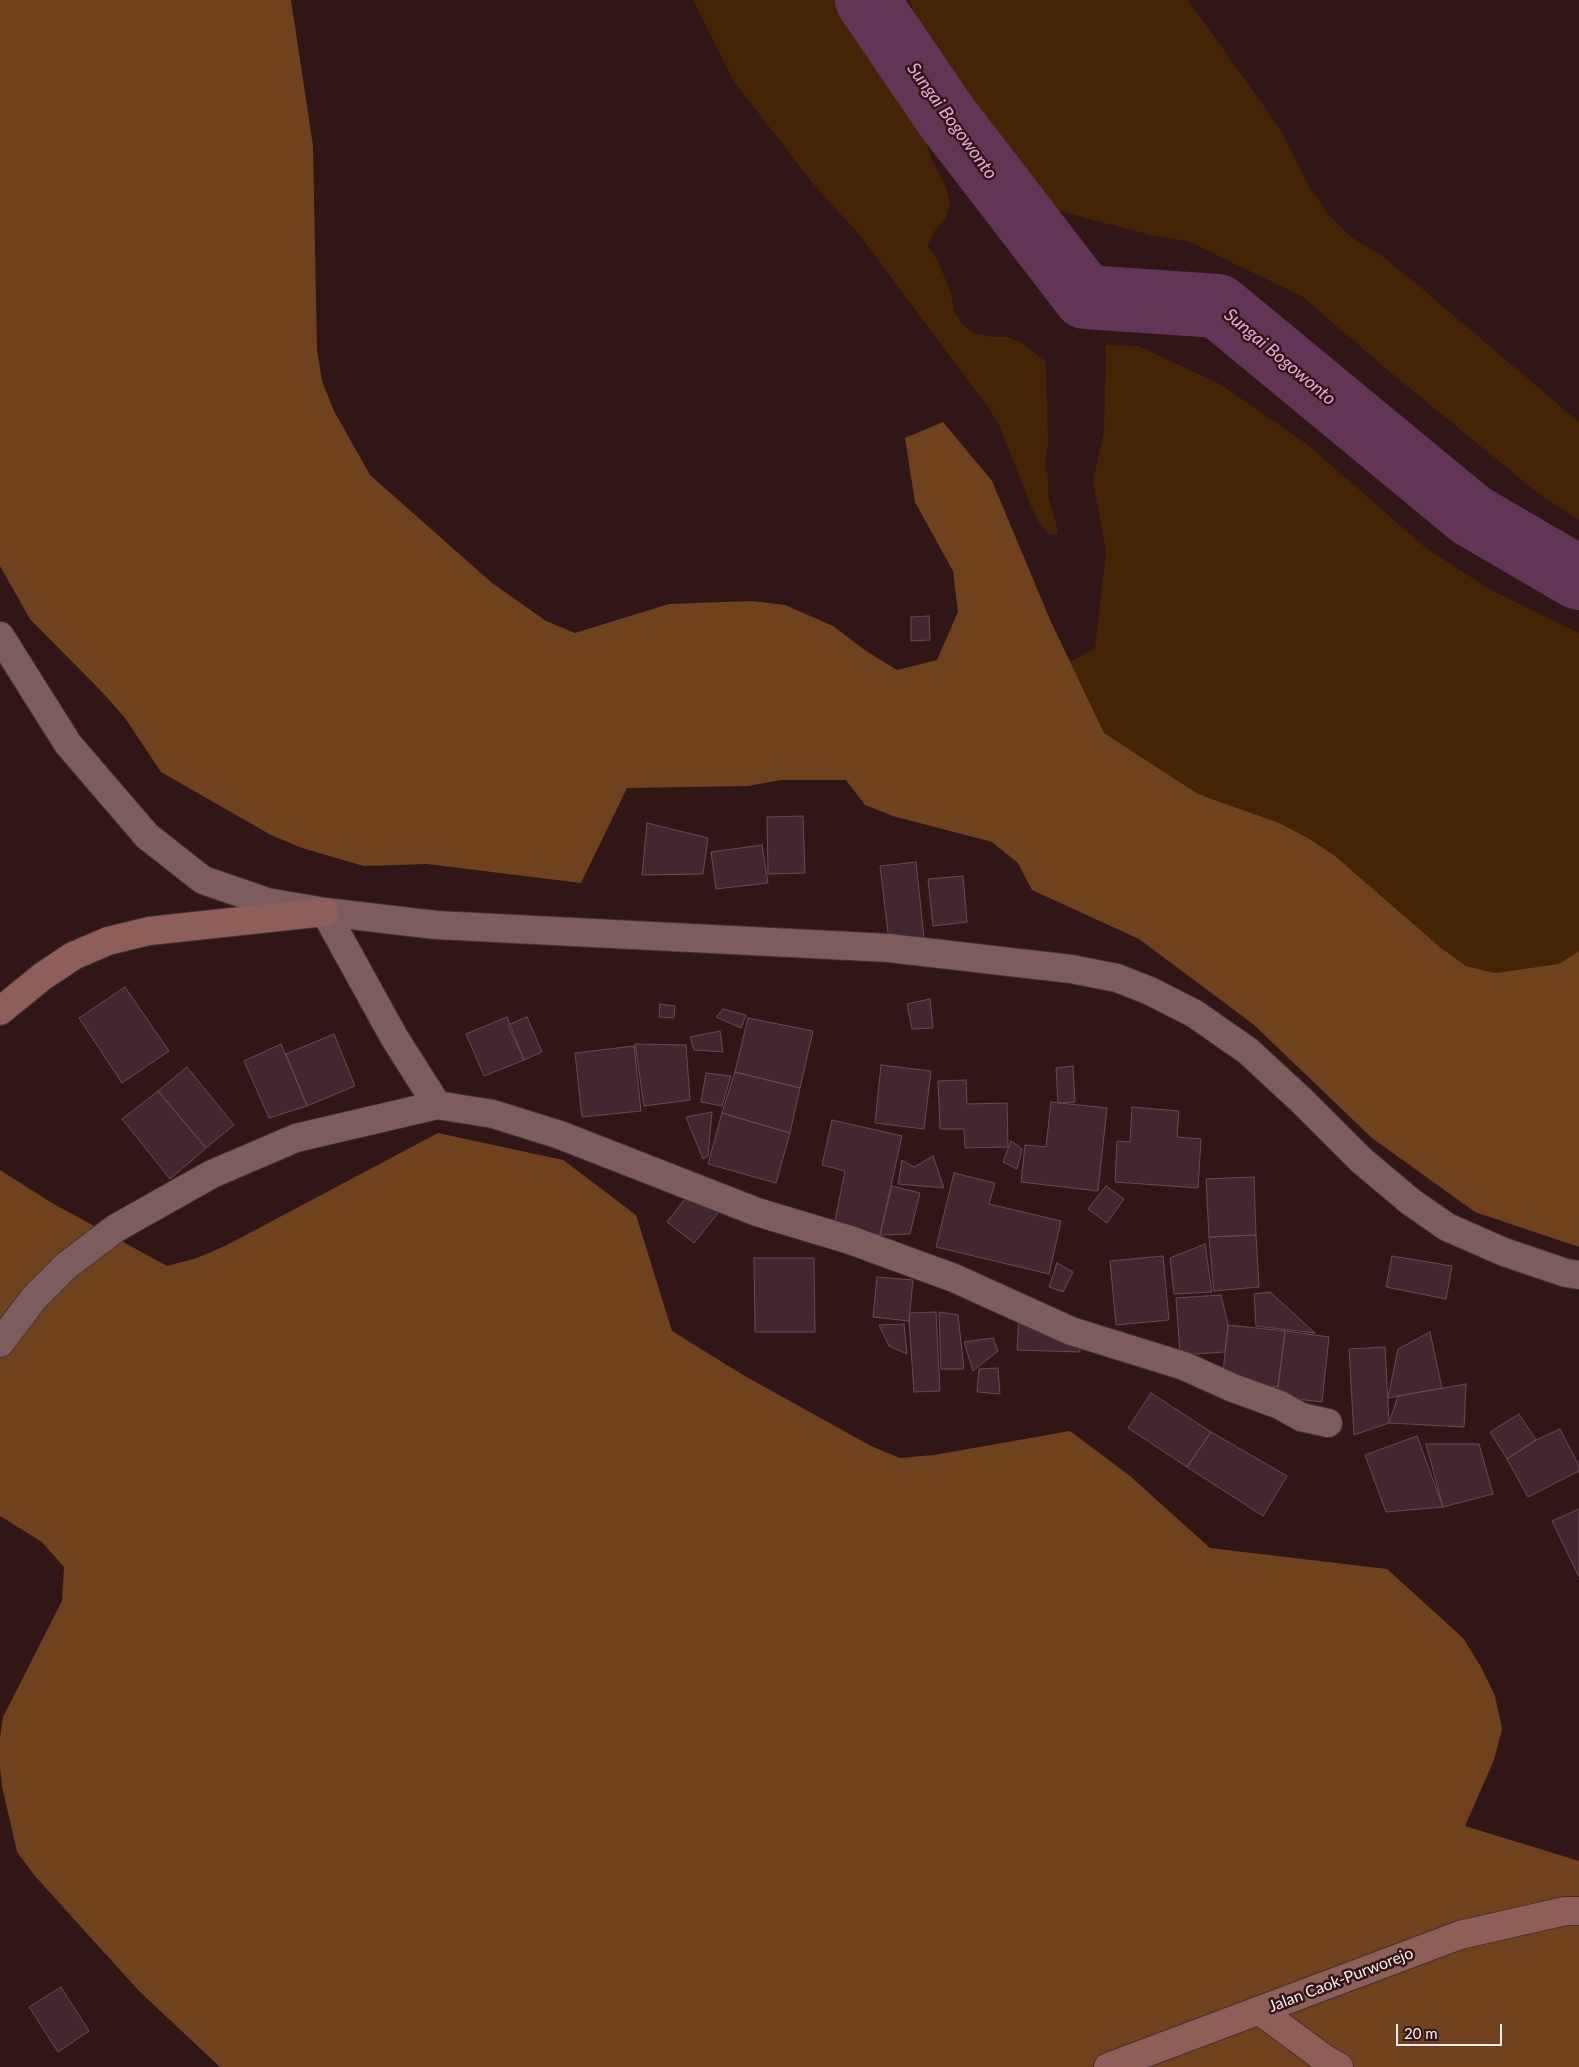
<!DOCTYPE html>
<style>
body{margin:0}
#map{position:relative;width:1579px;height:2067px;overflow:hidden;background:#311618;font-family:Lato,sans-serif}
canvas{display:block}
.scale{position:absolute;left:1396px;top:2024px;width:106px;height:22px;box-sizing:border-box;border:2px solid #ffefef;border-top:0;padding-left:6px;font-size:15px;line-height:18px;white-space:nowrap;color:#ffefef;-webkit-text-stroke:4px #311618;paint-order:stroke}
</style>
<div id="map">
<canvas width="1579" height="2067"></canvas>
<div class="scale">20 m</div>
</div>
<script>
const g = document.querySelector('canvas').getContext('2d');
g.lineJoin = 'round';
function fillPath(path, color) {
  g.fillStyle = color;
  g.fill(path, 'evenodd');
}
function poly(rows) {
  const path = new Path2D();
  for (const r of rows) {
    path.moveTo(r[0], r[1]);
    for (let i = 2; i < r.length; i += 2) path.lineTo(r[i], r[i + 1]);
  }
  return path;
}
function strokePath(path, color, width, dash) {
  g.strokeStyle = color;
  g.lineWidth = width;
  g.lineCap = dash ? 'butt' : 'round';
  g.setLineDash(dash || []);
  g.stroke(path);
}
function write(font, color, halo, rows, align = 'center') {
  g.font = font + ' Lato,sans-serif';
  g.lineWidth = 5;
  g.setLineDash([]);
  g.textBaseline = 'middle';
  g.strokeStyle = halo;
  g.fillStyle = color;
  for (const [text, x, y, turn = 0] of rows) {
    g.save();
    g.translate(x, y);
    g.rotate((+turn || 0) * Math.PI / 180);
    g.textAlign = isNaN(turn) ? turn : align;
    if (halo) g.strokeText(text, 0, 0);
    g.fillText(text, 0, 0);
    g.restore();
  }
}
fillPath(poly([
 [693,0,841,0,873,36,904,78,931,157,946,187,950,203,946,218,935,230,928,246,938,261,951,293,954,311,963,325,976,334,992,337,1008,337,1023,344,1046,362,1048,446,1045,463,1048,479,1048,496,1058,531,1056,535,1049,534,1038,521,1031,506,999,425,990,410,859,234,814,185,733,80],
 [909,0,1188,0,1280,129,1311,190,1329,215,1351,237,1382,256,1407,276,1579,422,1579,520,1539,494,1384,367,1303,297,1188,241,1155,236,1055,210,980,125,931,52],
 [1106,345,1138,346,1220,384,1308,445,1426,548,1489,589,1579,633,1579,951,1559,964,1495,973,1466,966,1441,948,1335,856,1308,838,1279,823,1198,794,1104,733,1070,662,1095,648,1106,552,1093,480,1104,431]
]), '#452305');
fillPath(poly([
 [0,0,291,0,313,146,317,350,322,381,334,411,370,475,492,583,546,621,575,633,669,604,752,601,785,605,833,626,866,651,897,670,937,660,958,612,953,571,915,502,905,438,943,422,992,481,1051,622,1104,733,1198,794,1279,823,1308,838,1335,856,1441,948,1466,966,1495,973,1559,964,1579,951,1579,1247,1475,1212,1372,1138,1253,1024,1139,939,1032,890,1018,863,992,842,893,816,865,805,846,780,781,780,748,786,627,788,581,883,427,864,364,866,302,848,271,835,161,772,125,718,103,693,30,619,0,566],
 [438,1133,563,1160,636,1215,672,1331,743,1375,871,1446,900,1458,934,1455,1070,1431,1130,1476,1210,1548,1387,1569,1463,1638,1481,1667,1495,1696,1502,1729,1494,1760,1465,1826,1579,1861,1579,2067,220,2067,139,1991,35,1876,17,1852,2,1786,0,1767,0,1738,3,1717,62,1601,64,1567,42,1542,0,1516,0,1170,52,1203,167,1266,197,1258,227,1245]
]), '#6f421d');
strokePath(poly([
 [867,0,946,116,1085,297,1218,306,1471,515,1579,578]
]), '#623557', 64);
const building = poly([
 [929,616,930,640,911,641,911,617,929,616],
 [803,816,805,873,768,874,767,817,803,816],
 [647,823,708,838,703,874,642,875,647,823],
 [762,845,768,883,716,889,711,852,762,845],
 [916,862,924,938,889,941,880,866,916,862],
 [963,876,967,922,933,926,928,879,963,876],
 [125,987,169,1051,122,1083,79,1018,125,987],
 [930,999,933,1028,912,1029,907,1004,930,999],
 [660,1004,675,1006,674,1018,659,1017,660,1004],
 [723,1009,746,1015,741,1028,716,1017,723,1009],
 [507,1017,524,1060,484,1076,466,1034,507,1017],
 [527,1017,542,1052,524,1060,508,1025,527,1017],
 [748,1018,813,1031,800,1088,735,1072,748,1018],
 [720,1031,723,1052,694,1050,690,1037,720,1031],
 [334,1034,355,1086,307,1106,286,1054,334,1034],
 [281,1044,307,1106,269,1118,244,1061,281,1044],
 [635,1044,686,1045,690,1100,644,1106,635,1044],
 [634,1046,641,1111,582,1117,575,1053,634,1046],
 [881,1065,931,1071,924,1129,875,1123,881,1065],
 [1073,1066,1075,1102,1058,1103,1056,1068,1073,1066],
 [187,1067,234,1125,206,1148,158,1091,187,1067],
 [735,1072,800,1088,790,1133,722,1113,735,1072],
 [706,1073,731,1076,722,1106,701,1102,706,1073],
 [966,1080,967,1104,1007,1103,1008,1147,965,1148,964,1129,940,1129,938,1081,966,1080],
 [158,1091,206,1148,170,1179,122,1119,158,1091],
 [1051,1102,1107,1108,1098,1191,1021,1182,1025,1145,1046,1147,1051,1102],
 [1132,1107,1179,1111,1177,1137,1201,1139,1198,1188,1115,1182,1117,1141,1130,1142,1132,1107],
 [712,1112,708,1156,703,1159,686,1117,712,1112],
 [722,1113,790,1133,776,1183,708,1164,722,1113],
 [832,1120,902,1136,880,1235,834,1225,845,1171,822,1165,832,1120],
 [1011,1141,1022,1149,1017,1169,1003,1162,1011,1141],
 [933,1156,944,1188,898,1184,902,1160,914,1167,933,1156],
 [954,1173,995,1183,989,1204,1061,1221,1049,1274,936,1247,954,1173],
 [1254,1177,1256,1235,1209,1237,1206,1179,1254,1177],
 [892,1186,920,1193,910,1234,880,1235,892,1186],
 [1106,1186,1124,1199,1107,1223,1088,1209,1106,1186],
 [692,1190,719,1212,694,1243,667,1222,692,1190],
 [1256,1235,1259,1287,1214,1291,1209,1237,1256,1235],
 [1205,1244,1212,1292,1174,1294,1170,1258,1205,1244],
 [1163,1256,1169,1320,1116,1325,1110,1261,1163,1256],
 [1392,1256,1452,1266,1446,1299,1386,1287,1392,1256],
 [754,1258,814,1258,815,1332,755,1332,754,1258],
 [1057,1263,1073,1272,1063,1292,1049,1287,1057,1263],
 [877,1277,913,1280,909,1321,873,1317,877,1277],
 [1270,1292,1315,1333,1256,1326,1254,1294,1270,1292],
 [1221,1295,1228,1325,1225,1352,1180,1355,1176,1298,1221,1295],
 [936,1312,940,1391,914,1392,909,1321,910,1313,936,1312],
 [939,1312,958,1315,964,1369,941,1369,939,1312],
 [1019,1317,1079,1339,1080,1352,1017,1350,1019,1317],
 [904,1324,907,1354,889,1346,879,1325,904,1324],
 [1228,1325,1285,1331,1278,1387,1222,1382,1228,1325],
 [1285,1331,1329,1337,1322,1402,1280,1397,1278,1387,1285,1331],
 [1430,1332,1442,1388,1388,1398,1398,1349,1430,1332],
 [993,1338,998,1351,973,1371,964,1342,993,1338],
 [1385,1347,1389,1423,1354,1435,1349,1349,1385,1347],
 [998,1368,1000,1394,977,1392,979,1369,998,1368],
 [1466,1384,1464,1427,1389,1423,1398,1396,1466,1384],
 [1151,1393,1211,1432,1187,1467,1128,1428,1151,1393],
 [1519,1414,1536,1440,1507,1459,1490,1432,1519,1414],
 [1560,1429,1579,1466,1579,1471,1528,1497,1507,1459,1536,1440,1560,1429],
 [1211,1432,1287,1476,1263,1516,1187,1467,1211,1432],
 [1417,1436,1443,1507,1386,1512,1365,1455,1417,1436],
 [1426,1444,1479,1444,1493,1494,1443,1507,1426,1444],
 [1579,1509,1579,1577,1552,1521,1579,1509],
 [61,1987,89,2031,58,2052,29,2007,61,1987]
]);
fillPath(building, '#422731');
strokePath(building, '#674a54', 1);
const street = poly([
 [0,636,68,744,147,836,203,880,267,902,325,912,436,925,889,948,1071,969,1117,978,1150,991,1195,1014,1248,1051,1301,1100,1361,1160,1411,1202,1447,1227,1504,1252,1566,1273,1579,1275],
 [325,912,394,1037,437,1105,493,1114,560,1135,757,1212,850,1240,954,1278,1071,1331,1184,1366,1233,1388,1280,1405,1301,1417,1328,1423],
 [0,1343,34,1298,66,1266,116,1228,212,1174,296,1138,437,1105]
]);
const secondary = poly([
 [0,1011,43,976,73,956,108,941,149,931,325,912],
 [1260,2011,1325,2059,1339,2067],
 [1108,2067,1460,1935,1565,1911,1579,1911]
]);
strokePath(street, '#453133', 30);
strokePath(secondary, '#453133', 30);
strokePath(street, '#7c5c5d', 28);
strokePath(secondary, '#8e5f59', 28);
write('16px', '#ffefef', '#311618', [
 ["Jalan Caok-Purworejo",1341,1980,-21]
]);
write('italic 18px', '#f1a7de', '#311618', [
 ["Sungai Bogowonto",952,121,54],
 ["Sungai Bogowonto",1280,357,40]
]);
</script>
